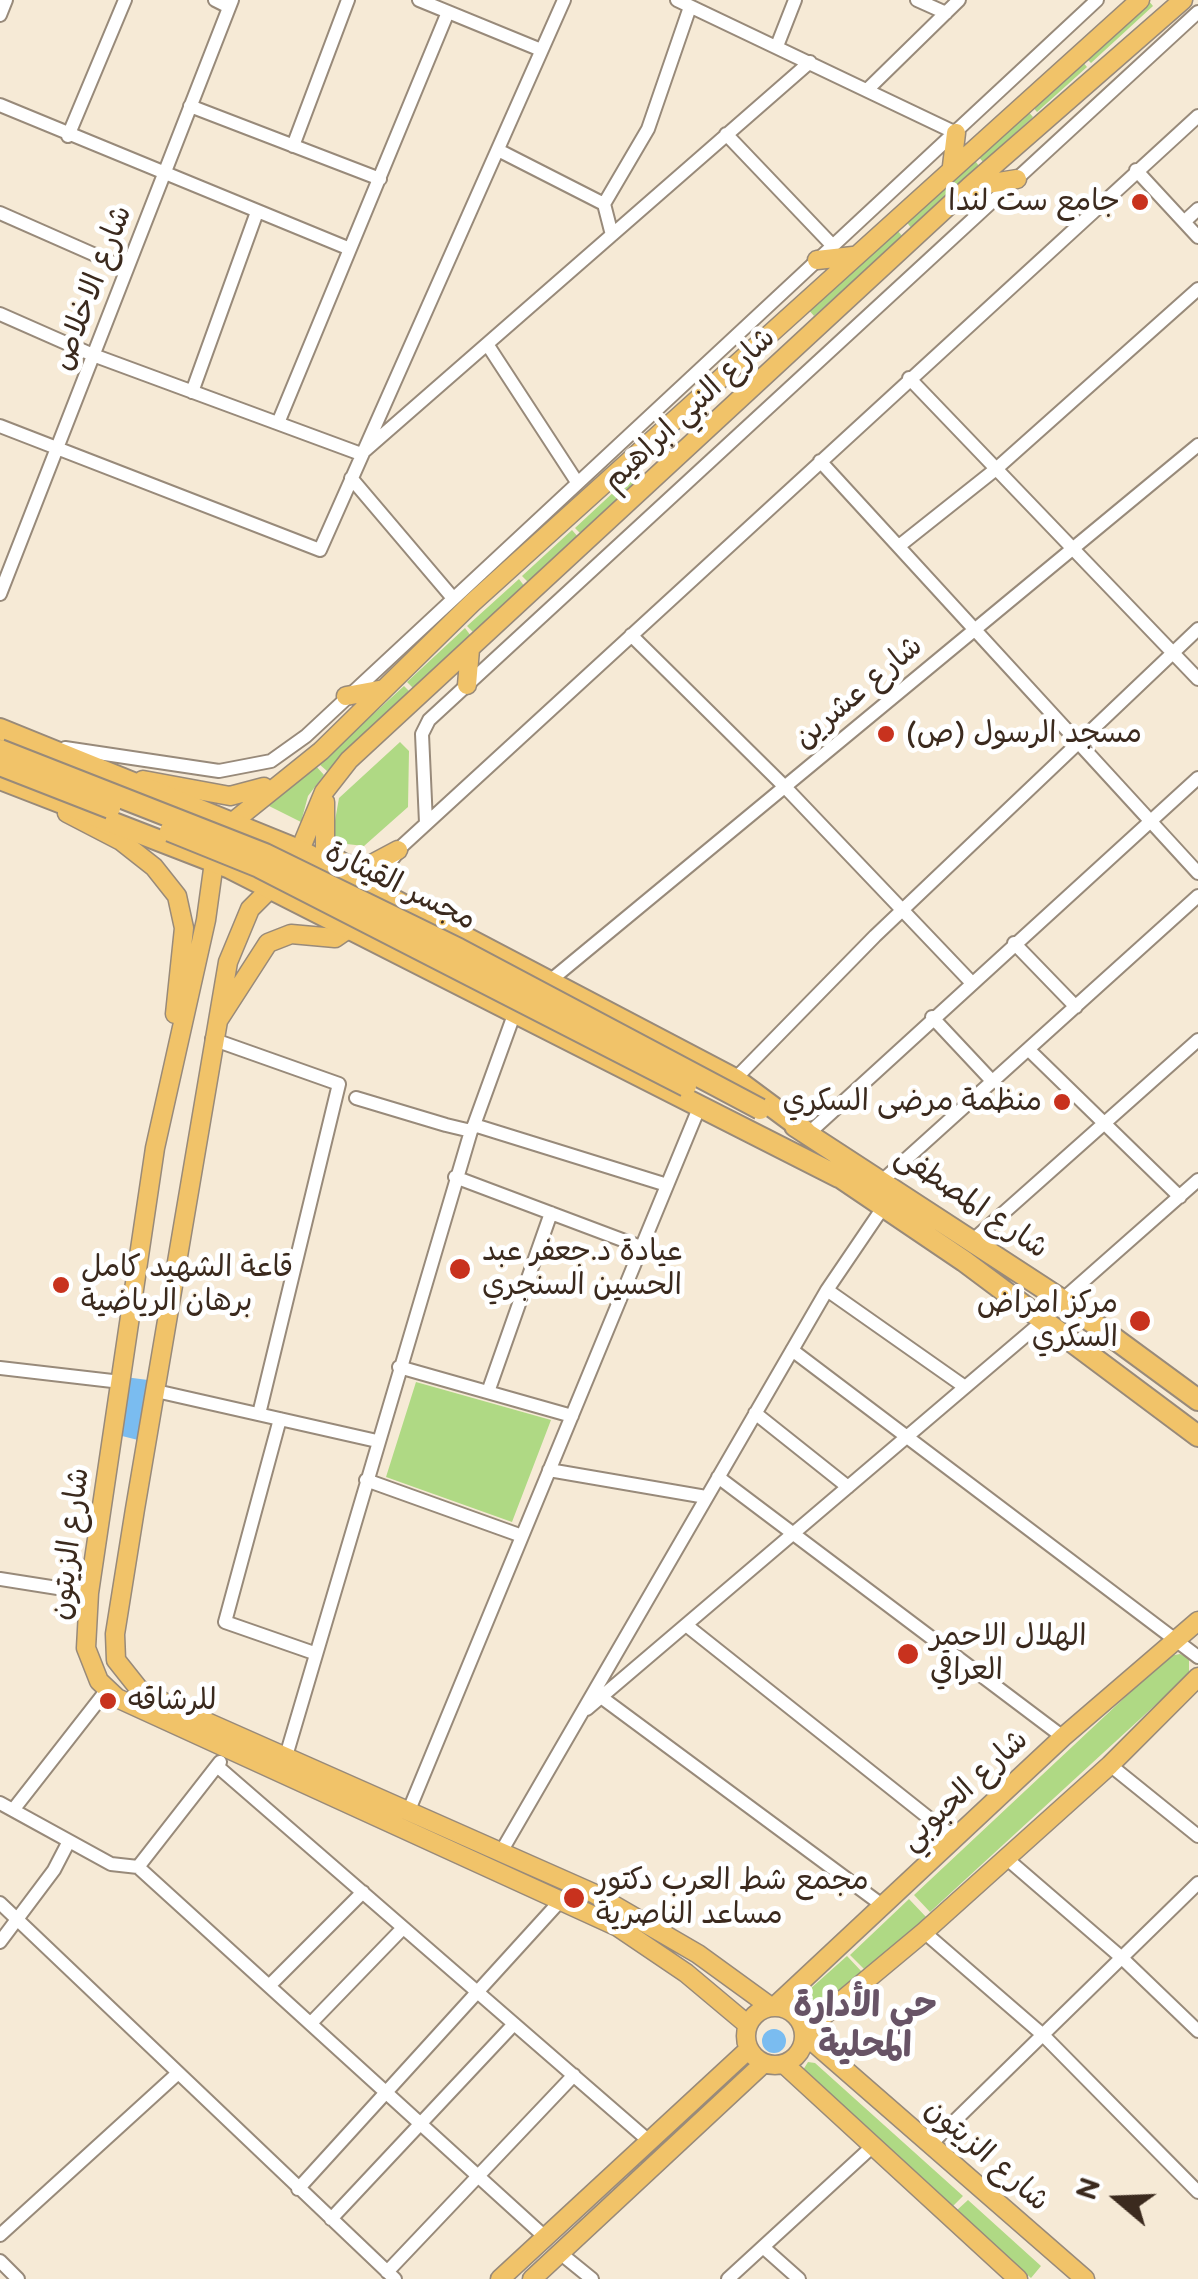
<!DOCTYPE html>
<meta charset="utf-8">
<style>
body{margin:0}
#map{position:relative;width:1198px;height:2279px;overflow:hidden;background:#f6ead6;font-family:"Balsamiq Sans",sans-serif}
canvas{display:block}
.north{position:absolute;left:1068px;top:2149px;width:100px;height:100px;-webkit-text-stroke:8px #fff;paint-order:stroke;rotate:289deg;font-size:28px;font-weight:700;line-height:40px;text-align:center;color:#3b2a1e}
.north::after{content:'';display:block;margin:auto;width:35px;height:45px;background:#3b2a1e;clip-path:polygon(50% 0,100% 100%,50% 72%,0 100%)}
</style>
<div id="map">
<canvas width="1198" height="2279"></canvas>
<div class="north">N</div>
</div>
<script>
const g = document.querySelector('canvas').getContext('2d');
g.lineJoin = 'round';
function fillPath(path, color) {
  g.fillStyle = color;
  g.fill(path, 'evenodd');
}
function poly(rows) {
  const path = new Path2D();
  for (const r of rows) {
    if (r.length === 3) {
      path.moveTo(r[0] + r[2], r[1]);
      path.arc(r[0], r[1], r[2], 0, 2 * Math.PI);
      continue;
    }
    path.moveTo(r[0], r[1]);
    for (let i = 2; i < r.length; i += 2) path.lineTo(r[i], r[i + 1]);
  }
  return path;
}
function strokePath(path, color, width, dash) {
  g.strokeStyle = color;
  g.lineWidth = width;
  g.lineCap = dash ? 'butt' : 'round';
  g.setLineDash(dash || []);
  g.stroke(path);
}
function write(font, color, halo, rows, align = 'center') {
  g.font = font + ' "Balsamiq Sans","Playpen Sans Arabic",sans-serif';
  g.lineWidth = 10;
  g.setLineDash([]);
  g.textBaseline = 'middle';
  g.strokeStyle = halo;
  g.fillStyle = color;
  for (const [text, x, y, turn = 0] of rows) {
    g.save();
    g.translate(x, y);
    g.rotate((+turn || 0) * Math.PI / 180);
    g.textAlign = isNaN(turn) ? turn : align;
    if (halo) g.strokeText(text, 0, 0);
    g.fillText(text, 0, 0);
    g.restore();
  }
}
fillPath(poly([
 [1148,0,1153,6,1091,63,1084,56],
 [1081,60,1087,67,1037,112,1031,105],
 [1027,110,1033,117,983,162,977,155],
 [973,158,979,166,912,229,905,220],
 [897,230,903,237,814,316,808,309],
 [631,476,637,483,581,534,575,528],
 [572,530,579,538,529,583,522,576],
 [519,579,525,587,474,633,467,626],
 [465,628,471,636,415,690,407,682],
 [404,686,412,694,327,771,319,764],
 [400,742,409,751,408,807,364,846,338,843,333,832,339,798],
 [316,766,324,775,308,796,301,822,263,803],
 [416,1382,551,1420,512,1522,386,1477],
 [1180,1654,1189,1658,1189,1674,930,1912,914,1895,1169,1656],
 [909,1899,927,1918,866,1971,850,1955],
 [847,1956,863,1973,809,2024,791,2006],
 [808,2062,815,2063,963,2196,952,2207,803,2070],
 [968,2200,1041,2266,1031,2278,956,2211]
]), '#afd984');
fillPath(poly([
 [125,1377,148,1380,138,1440,118,1435],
 [774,2041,12]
]), '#7abcf0');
const minor = poly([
 [215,0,229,7],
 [419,0,541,50],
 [677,0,956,133],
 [917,0,946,13],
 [0,15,6,0],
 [777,46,795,0],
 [867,90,959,0],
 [0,105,350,249],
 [190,106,380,179],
 [726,134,832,245],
 [68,136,125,0],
 [293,146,348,0],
 [498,150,604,204,612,235],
 [1136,170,1198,237],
 [604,204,648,129,690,7],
 [0,213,127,269],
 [1184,222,1198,209],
 [0,314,93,355,361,454,810,62],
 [487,344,577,482],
 [909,378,1198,679],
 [192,392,257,212],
 [278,423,448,12],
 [0,426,320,550,564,0],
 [820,461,1198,873],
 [351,478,452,597],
 [899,546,996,469,1198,289],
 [0,594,232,0],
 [631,635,785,787,971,982],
 [65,748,219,771,271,761,306,736,1097,0],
 [426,823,422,734,429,720,1198,12],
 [368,892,403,845,1198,116],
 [1014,943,1076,1007],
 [551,980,1198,445],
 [932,1017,993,1082],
 [212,1039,339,1084,259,1414],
 [1029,1050,1180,1197],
 [735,1079,875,936,1198,629],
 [356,1098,446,1125,471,1131,474,1125,667,1185],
 [474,1125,515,1012],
 [809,1133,1198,778],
 [455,1177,641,1247],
 [883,1180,1198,896],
 [973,1240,1198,1040],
 [827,1290,965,1387],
 [1062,1300,1198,1180],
 [792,1350,1198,1657],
 [399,1367,572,1416],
 [0,1368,121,1382],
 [156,1391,377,1441],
 [488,1392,551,1213],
 [755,1413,848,1487],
 [280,1419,225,1622,314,1653],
 [549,1470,706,1497],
 [718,1477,1063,1737],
 [366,1480,522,1536],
 [0,1579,89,1593],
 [686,1625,954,1838],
 [601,1697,882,1905],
 [587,1709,1044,1320],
 [286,1756,471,1131],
 [1110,1765,1198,1836],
 [217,1766,649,2141],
 [0,1803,111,1864,138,1867,545,2237],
 [13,1810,106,1691],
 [409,1810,699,1108],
 [501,1852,827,1290,884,1206],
 [1006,1858,1122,1958,1198,2031],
 [138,1867,220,1762],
 [0,1903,395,2279],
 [924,1932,1043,2035,1198,2192],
 [0,1942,54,1870,68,1843],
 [269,1986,363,1892],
 [311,2023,403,1928],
 [931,2144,1198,1883],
 [298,2189,562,1899],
 [331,2219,514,2024],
 [0,2235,177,2074],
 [763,2247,799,2279],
 [560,2253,592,2279],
 [0,2261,18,2279],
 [387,2272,574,2075],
 [728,2279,874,2145]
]);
const major = poly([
 [952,166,956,133],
 [969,187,1017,179],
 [817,260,853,256],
 [467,685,470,649],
 [346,696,384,689],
 [143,780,230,796,264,787],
 [325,802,325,849,340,870],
 [67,813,121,841,154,867,177,896,184,928,175,1014],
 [330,855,346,864,368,866,398,850],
 [295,862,324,792,349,760,969,187,1183,0],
 [278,881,250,909,228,962,135,1509,115,1634,116,1660,139,1689,173,1707,593,1893,698,1954,771,2007],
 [219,1019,268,943,291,934,335,938,351,927],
 [775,2036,29],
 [774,2007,1063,1737,1198,1621],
 [748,2025,686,1973,618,1927,117,1698,99,1681,86,1648,89,1593,155,1148,206,920,214,862,234,821,321,751,472,603,1140,0],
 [804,2032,924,1932,1110,1765,1198,1677],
 [805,2035,1085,2279],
 [784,2064,1018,2279],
 [500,2279,749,2049],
 [532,2279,764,2063]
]);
const highway = poly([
 [0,729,301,851,735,1079,805,1131],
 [0,779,230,868,839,1177],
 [795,1126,1062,1300,1198,1400],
 [831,1171,964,1261,1198,1436]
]);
strokePath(minor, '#988a7a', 16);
strokePath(major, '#988a7a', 21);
strokePath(highway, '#988a7a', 24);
strokePath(minor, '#fff', 12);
strokePath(major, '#f1c369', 18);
strokePath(highway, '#f1c369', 20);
const highwayBridge = poly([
 [0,750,265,854,459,949,760,1109],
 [0,765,110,808],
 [170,831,259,867,686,1086]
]);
strokePath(highwayBridge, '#988a7a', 24, []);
strokePath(highwayBridge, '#f1c369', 20);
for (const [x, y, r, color] of [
 [1140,202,10,"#c8321e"],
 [886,734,10,"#c8321e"],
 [1062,1102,10,"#c8321e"],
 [460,1269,12,"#c8321e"],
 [61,1285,10,"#c8321e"],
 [1140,1321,12,"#c8321e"],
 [908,1654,12,"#c8321e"],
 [108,1701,10,"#c8321e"],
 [574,1898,12,"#c8321e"]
]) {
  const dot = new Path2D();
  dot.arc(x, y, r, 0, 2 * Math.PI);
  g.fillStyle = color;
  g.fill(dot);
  strokePath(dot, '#fff', 4);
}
write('30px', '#3b2a1e', '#fff', [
 ["جامع ست لندا",1120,202,"right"],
 ["مسجد الرسول (ص)",906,734],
 ["منظمة مرضى السكري",1042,1102,"right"],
 ["عيادة د.جعفر عبد",482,1252],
 ["الحسين السنجري",482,1286],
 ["قاعة الشهيد كامل",81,1268],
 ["برهان الرياضية",81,1302],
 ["مركز امراض",1118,1304,"right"],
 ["السكري",1118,1338,"right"],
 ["الهلال الاحمر",930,1637],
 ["العراقي",930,1671],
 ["للرشاقه",128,1701],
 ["مجمع شط العرب دكتور",596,1881],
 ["مساعد الناصرية",596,1915]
], 'left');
write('30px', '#3b2a1e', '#fff', [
 ["شارع الاخلاص",93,288,-69],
 ["شارع النبي ابراهيم",690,410,-43],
 ["شارع عشرين",859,693,-40],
 ["مجسر القيثارة",400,887,26],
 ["شارع المصطفى",971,1203,34],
 ["شارع الزيتون",71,1544,-83],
 ["شارع الحبوبي",965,1791,-43],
 ["شارع الزيتون",986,2156,41]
]);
write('bold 35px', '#685466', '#fff', [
 ["حي الأدارة",865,2007],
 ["المحلية",865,2047]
]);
</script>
